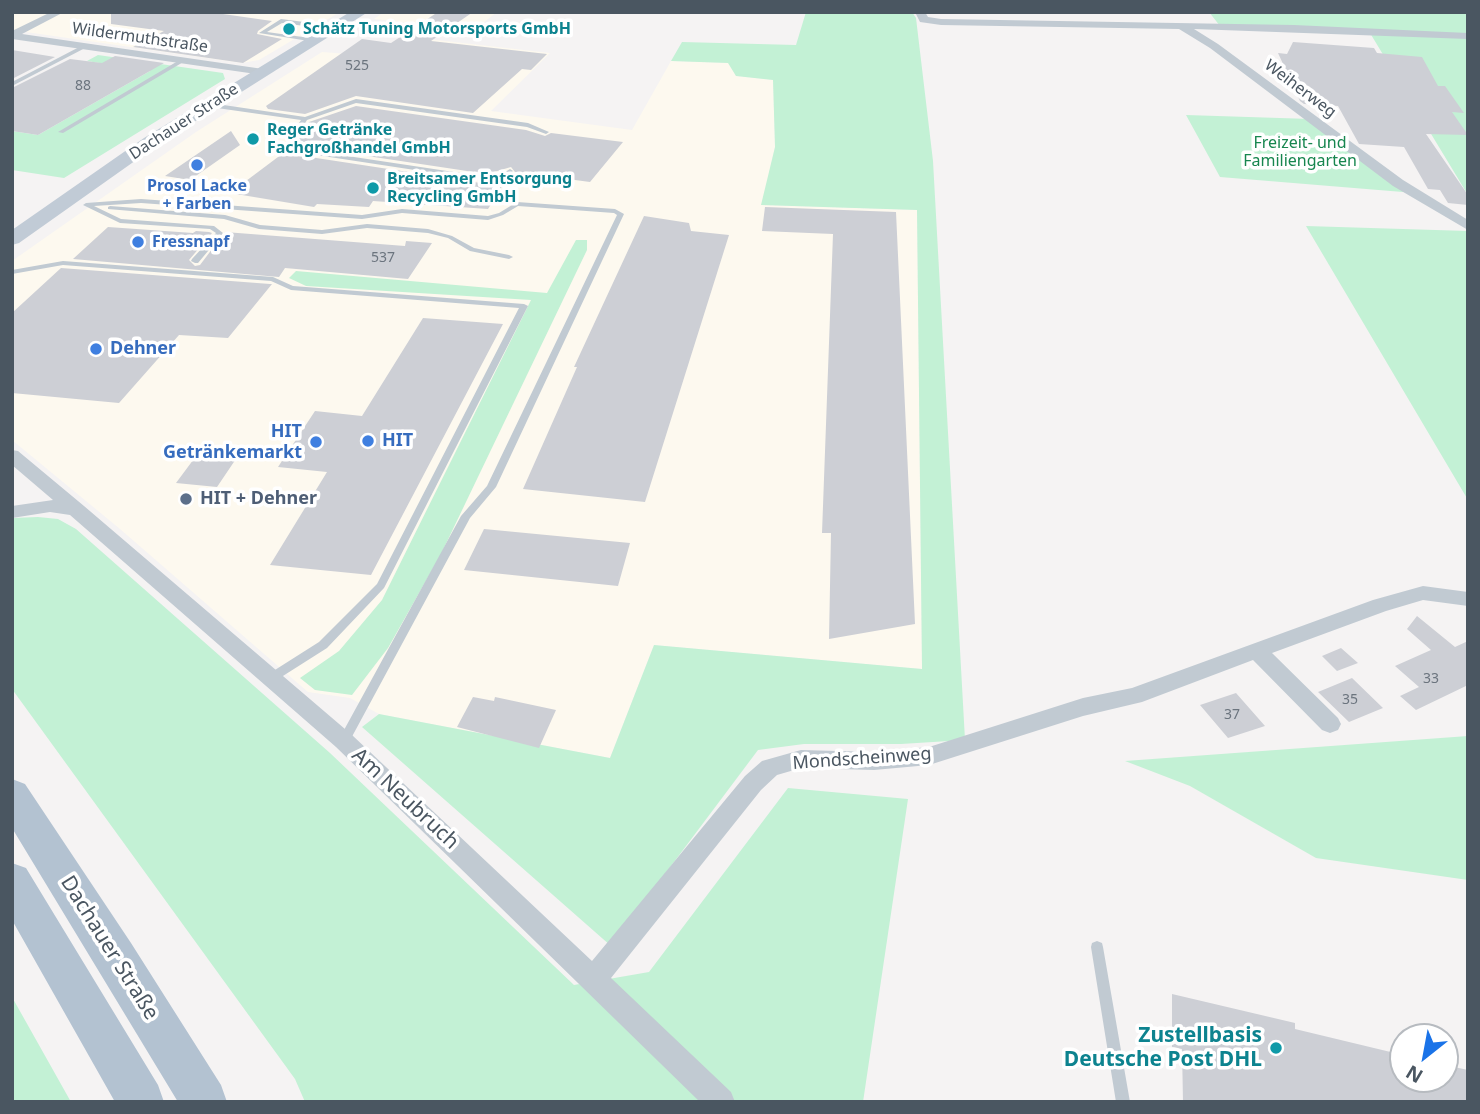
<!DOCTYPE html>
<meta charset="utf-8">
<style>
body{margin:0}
#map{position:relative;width:1480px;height:1114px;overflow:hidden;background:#f5f3f3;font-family:"Noto Sans",sans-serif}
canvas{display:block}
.frame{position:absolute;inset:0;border:14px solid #4a5661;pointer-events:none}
.north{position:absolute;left:1389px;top:1023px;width:70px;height:70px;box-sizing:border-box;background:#fff;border:2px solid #b7bbc0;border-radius:50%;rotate:211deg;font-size:19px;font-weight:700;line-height:28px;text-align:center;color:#4a5661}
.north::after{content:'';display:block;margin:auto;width:24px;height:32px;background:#1a73e8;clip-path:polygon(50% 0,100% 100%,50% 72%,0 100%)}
</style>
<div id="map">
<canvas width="1480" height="1114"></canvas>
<div class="frame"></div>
<div class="north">N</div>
</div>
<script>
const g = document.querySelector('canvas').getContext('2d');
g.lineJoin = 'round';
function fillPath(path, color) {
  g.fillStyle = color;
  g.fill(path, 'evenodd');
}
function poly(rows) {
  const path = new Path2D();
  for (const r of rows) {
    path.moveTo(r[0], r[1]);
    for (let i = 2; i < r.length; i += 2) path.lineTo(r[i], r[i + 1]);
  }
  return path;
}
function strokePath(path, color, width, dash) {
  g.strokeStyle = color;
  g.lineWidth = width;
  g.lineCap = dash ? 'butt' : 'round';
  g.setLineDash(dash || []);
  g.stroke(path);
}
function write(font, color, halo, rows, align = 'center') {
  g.font = font + ' "Noto Sans",sans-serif';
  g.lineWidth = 7;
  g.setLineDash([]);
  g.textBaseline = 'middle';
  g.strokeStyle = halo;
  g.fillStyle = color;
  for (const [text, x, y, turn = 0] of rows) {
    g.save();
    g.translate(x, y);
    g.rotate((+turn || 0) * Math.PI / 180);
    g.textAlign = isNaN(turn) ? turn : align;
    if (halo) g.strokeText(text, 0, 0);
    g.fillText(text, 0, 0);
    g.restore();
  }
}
fillPath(poly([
 [12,12,340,12,259,60,242,63,12,30],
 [384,12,497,12,474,30,374,19],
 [402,36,550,53,491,111,632,130,671,61,729,63,736,76,773,80,775,147,762,205,917,210,922,669,654,645,610,758,379,714,350,698,308,692,120,529,12,440,12,261,196,132,322,52,375,56]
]), '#fdf9ef');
fillPath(poly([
 [806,12,912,12,916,18,933,161,965,740,901,744,804,744,758,750,611,946,362,727,379,714,610,758,654,645,922,669,917,210,761,205,775,147,773,80,736,76,728,63,671,61,682,42,796,45],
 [1209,12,1468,12,1468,195,1370,33,1220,26],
 [98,55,223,73,225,79,64,178,12,170,12,131,38,135,150,71,87,61],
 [1186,115,1311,119,1415,193,1220,177],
 [1306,226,1468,231,1468,500],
 [576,240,587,240,587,250,441,554,388,648,352,695,315,690,300,678,339,651,382,600,531,300,306,286,289,278,296,271,547,293],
 [38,517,58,519,76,529,330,753,574,985,649,972,788,788,908,799,863,1102,305,1102,295,1079,12,689,12,518],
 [1468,736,1468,880,1316,858,1190,786,1125,761],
 [12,997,71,1102,12,1102]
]), '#c3f1d5');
fillPath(poly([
 [111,12,209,12,272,21,258,31,257,34,282,39,243,63,133,47,164,31,111,24],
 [438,12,473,12,431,41,547,54,531,70,522,69,473,113,356,96,305,114,268,109,266,106,362,39,391,43],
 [1293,42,1374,48,1377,53,1422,57,1438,86,1445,86,1464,113,1452,112,1468,135,1426,134,1468,195,1468,205,1448,203,1440,190,1428,189,1404,147,1359,144,1338,106,1304,104,1300,101,1278,53,1287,54],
 [12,50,55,57,12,79],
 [115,56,164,63,38,135,12,131,12,88,70,59,102,63],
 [356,106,526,130,545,136,551,133,623,142,590,182,515,172,511,167,487,174,294,145,309,122],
 [231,131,240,145,190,180,165,176],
 [286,151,290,154,487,184,506,180,488,209,373,201,369,207,317,204,314,207,230,193],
 [765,207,896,212,915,624,829,639,831,533,822,533,833,234,762,231],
 [644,216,689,223,691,231,729,235,645,502,523,489,577,367,574,367],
 [108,227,193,233,196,231,209,232,212,233,189,260,195,266,200,265,225,232,405,246,406,241,432,243,408,279,285,268,279,277,73,259],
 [61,268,270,284,272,284,228,338,179,335,119,403,12,393,12,313],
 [423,318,503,324,371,575,270,565,327,472,278,467,315,411,362,416],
 [205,444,244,447,217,487,176,483],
 [484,529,630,543,618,586,464,570],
 [1417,616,1455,647,1468,641,1468,685,1416,710,1400,696,1419,687,1395,666,1431,650,1407,629],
 [1341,648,1358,663,1337,671,1322,656],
 [1352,678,1383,708,1349,722,1318,692],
 [1236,693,1265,726,1228,738,1200,705],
 [473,697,494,701,495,697,556,710,539,748,457,727],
 [1172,994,1295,1023,1295,1029,1403,1055,1403,1079,1445,1079,1445,1065,1468,1070,1468,1102,1183,1102,1182,1049,1172,1047]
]), '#cdcfd5');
fillPath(poly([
 [281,19,335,26,338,28,335,30,282,23,267,32,317,39,317,41,315,42,259,33,281,19],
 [85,44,88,46,87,47,12,86,12,82,85,44],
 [183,58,185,59,185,61,63,133,58,132,183,58],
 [356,99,528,123,549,132,546,134,527,127,356,103,307,120,290,146,294,148,487,177,502,174,510,169,513,171,506,177,487,181,290,151,284,146,301,120,210,107,207,105,210,103,305,117,356,99],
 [141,199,362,215,402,209,488,216,499,213,517,202,615,209,624,214,496,487,470,518,348,744,344,746,340,744,338,741,461,516,487,486,617,215,614,213,518,206,503,215,488,220,402,213,362,219,141,203,94,206,121,219,214,226,223,233,198,263,195,263,191,261,192,259,216,233,210,229,120,223,83,205,86,203,141,199],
 [110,206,225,215,260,225,322,230,367,224,428,229,452,236,474,248,509,255,513,257,509,259,470,251,448,238,428,233,367,228,322,234,259,229,224,219,108,209,108,207,110,206],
 [63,261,273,277,293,286,524,304,528,306,384,588,327,648,275,681,271,682,267,681,266,678,267,675,319,642,377,584,519,308,291,290,271,281,63,265,12,274,12,270,63,261],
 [1097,941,1102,943,1103,947,1130,1102,1116,1102,1091,947,1092,943,1097,941]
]), '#c1cad2');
fillPath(poly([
 [51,12,64,12,22,34,263,69,268,72,263,75,12,39,12,31,51,12],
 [915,12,925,12,928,17,941,19,1294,25,1468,33,1468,39,1194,29,1218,44,1403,180,1468,220,1468,230,1393,186,1210,48,1179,29,941,25,920,22,915,12],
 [12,450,18,451,84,506,352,735,592,961,745,776,762,761,801,750,874,752,929,747,1083,698,1132,688,1373,600,1423,586,1468,592,1468,606,1423,600,1386,611,1272,653,1338,718,1341,724,1338,730,1330,733,1322,730,1253,660,1142,702,1083,716,929,765,874,770,801,768,777,775,761,790,611,978,731,1092,735,1102,700,1102,336,747,70,515,50,512,12,518,12,506,53,500,12,465,12,450]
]), '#c1cad2');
fillPath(poly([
 [350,12,368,12,156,146,19,243,12,245,12,230,144,138,350,12]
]), '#c1cbd6');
fillPath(poly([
 [12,779,25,784,131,943,221,1085,227,1102,178,1102,12,828,12,779],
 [12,863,26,868,158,1085,164,1102,115,1102,12,920,12,863]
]), '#b3c2d1');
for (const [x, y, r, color] of [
 [289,29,7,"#0f9aa8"],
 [253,139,7,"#0f9aa8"],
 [197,165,7,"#3f7fe0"],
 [373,188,7,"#0f9aa8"],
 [138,242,7,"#3f7fe0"],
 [96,349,7,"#3f7fe0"],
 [368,441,7,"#3f7fe0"],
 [316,442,7,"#3f7fe0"],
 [186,499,7,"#5c6f8a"],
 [1276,1048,7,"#0f9aa8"]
]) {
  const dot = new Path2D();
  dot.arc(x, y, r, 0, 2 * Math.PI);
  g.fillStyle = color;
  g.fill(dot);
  strokePath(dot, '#fff', 2.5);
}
write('14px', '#6b747e', null, [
 ["525",357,66],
 ["88",83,86],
 ["537",383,258],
 ["33",1431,679],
 ["35",1350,700],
 ["37",1232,715]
]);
write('bold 16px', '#0d838f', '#fff', [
 ["Schätz Tuning Motorsports GmbH",303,29],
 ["Reger Getränke",267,130],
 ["Fachgroßhandel GmbH",267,148],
 ["Breitsamer Entsorgung",387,179],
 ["Recycling GmbH",387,197]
], 'left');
write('16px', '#4a5661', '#fff', [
 ["Wildermuthstraße",140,38,8],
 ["Weiherweg",1300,89,37],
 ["Dachauer Straße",184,122,-33]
]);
write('16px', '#17864f', '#fff', [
 ["Freizeit- und",1300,143],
 ["Familiengarten",1300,161]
]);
write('bold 16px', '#366cbe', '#fff', [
 ["Prosol Lacke",197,186],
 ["+ Farben",197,204],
 ["Fressnapf",152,242,"left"]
]);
write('bold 18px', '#366cbe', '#fff', [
 ["Dehner",110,349],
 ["HIT",302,432,"right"],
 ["Getränkemarkt",302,453,"right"],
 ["HIT",382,441]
], 'left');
write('bold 18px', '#4e5e75', '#fff', [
 ["HIT + Dehner",200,499]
], 'left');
write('18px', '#4a5661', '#fff', [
 ["Mondscheinweg",862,759,-4]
]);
write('21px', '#4a5661', '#fff', [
 ["Am Neubruch",405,799,43],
 ["Dachauer Straße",109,948,58]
]);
write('bold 21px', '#0d838f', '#fff', [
 ["Zustellbasis",1262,1036],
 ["Deutsche Post DHL",1262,1060]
], 'right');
</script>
